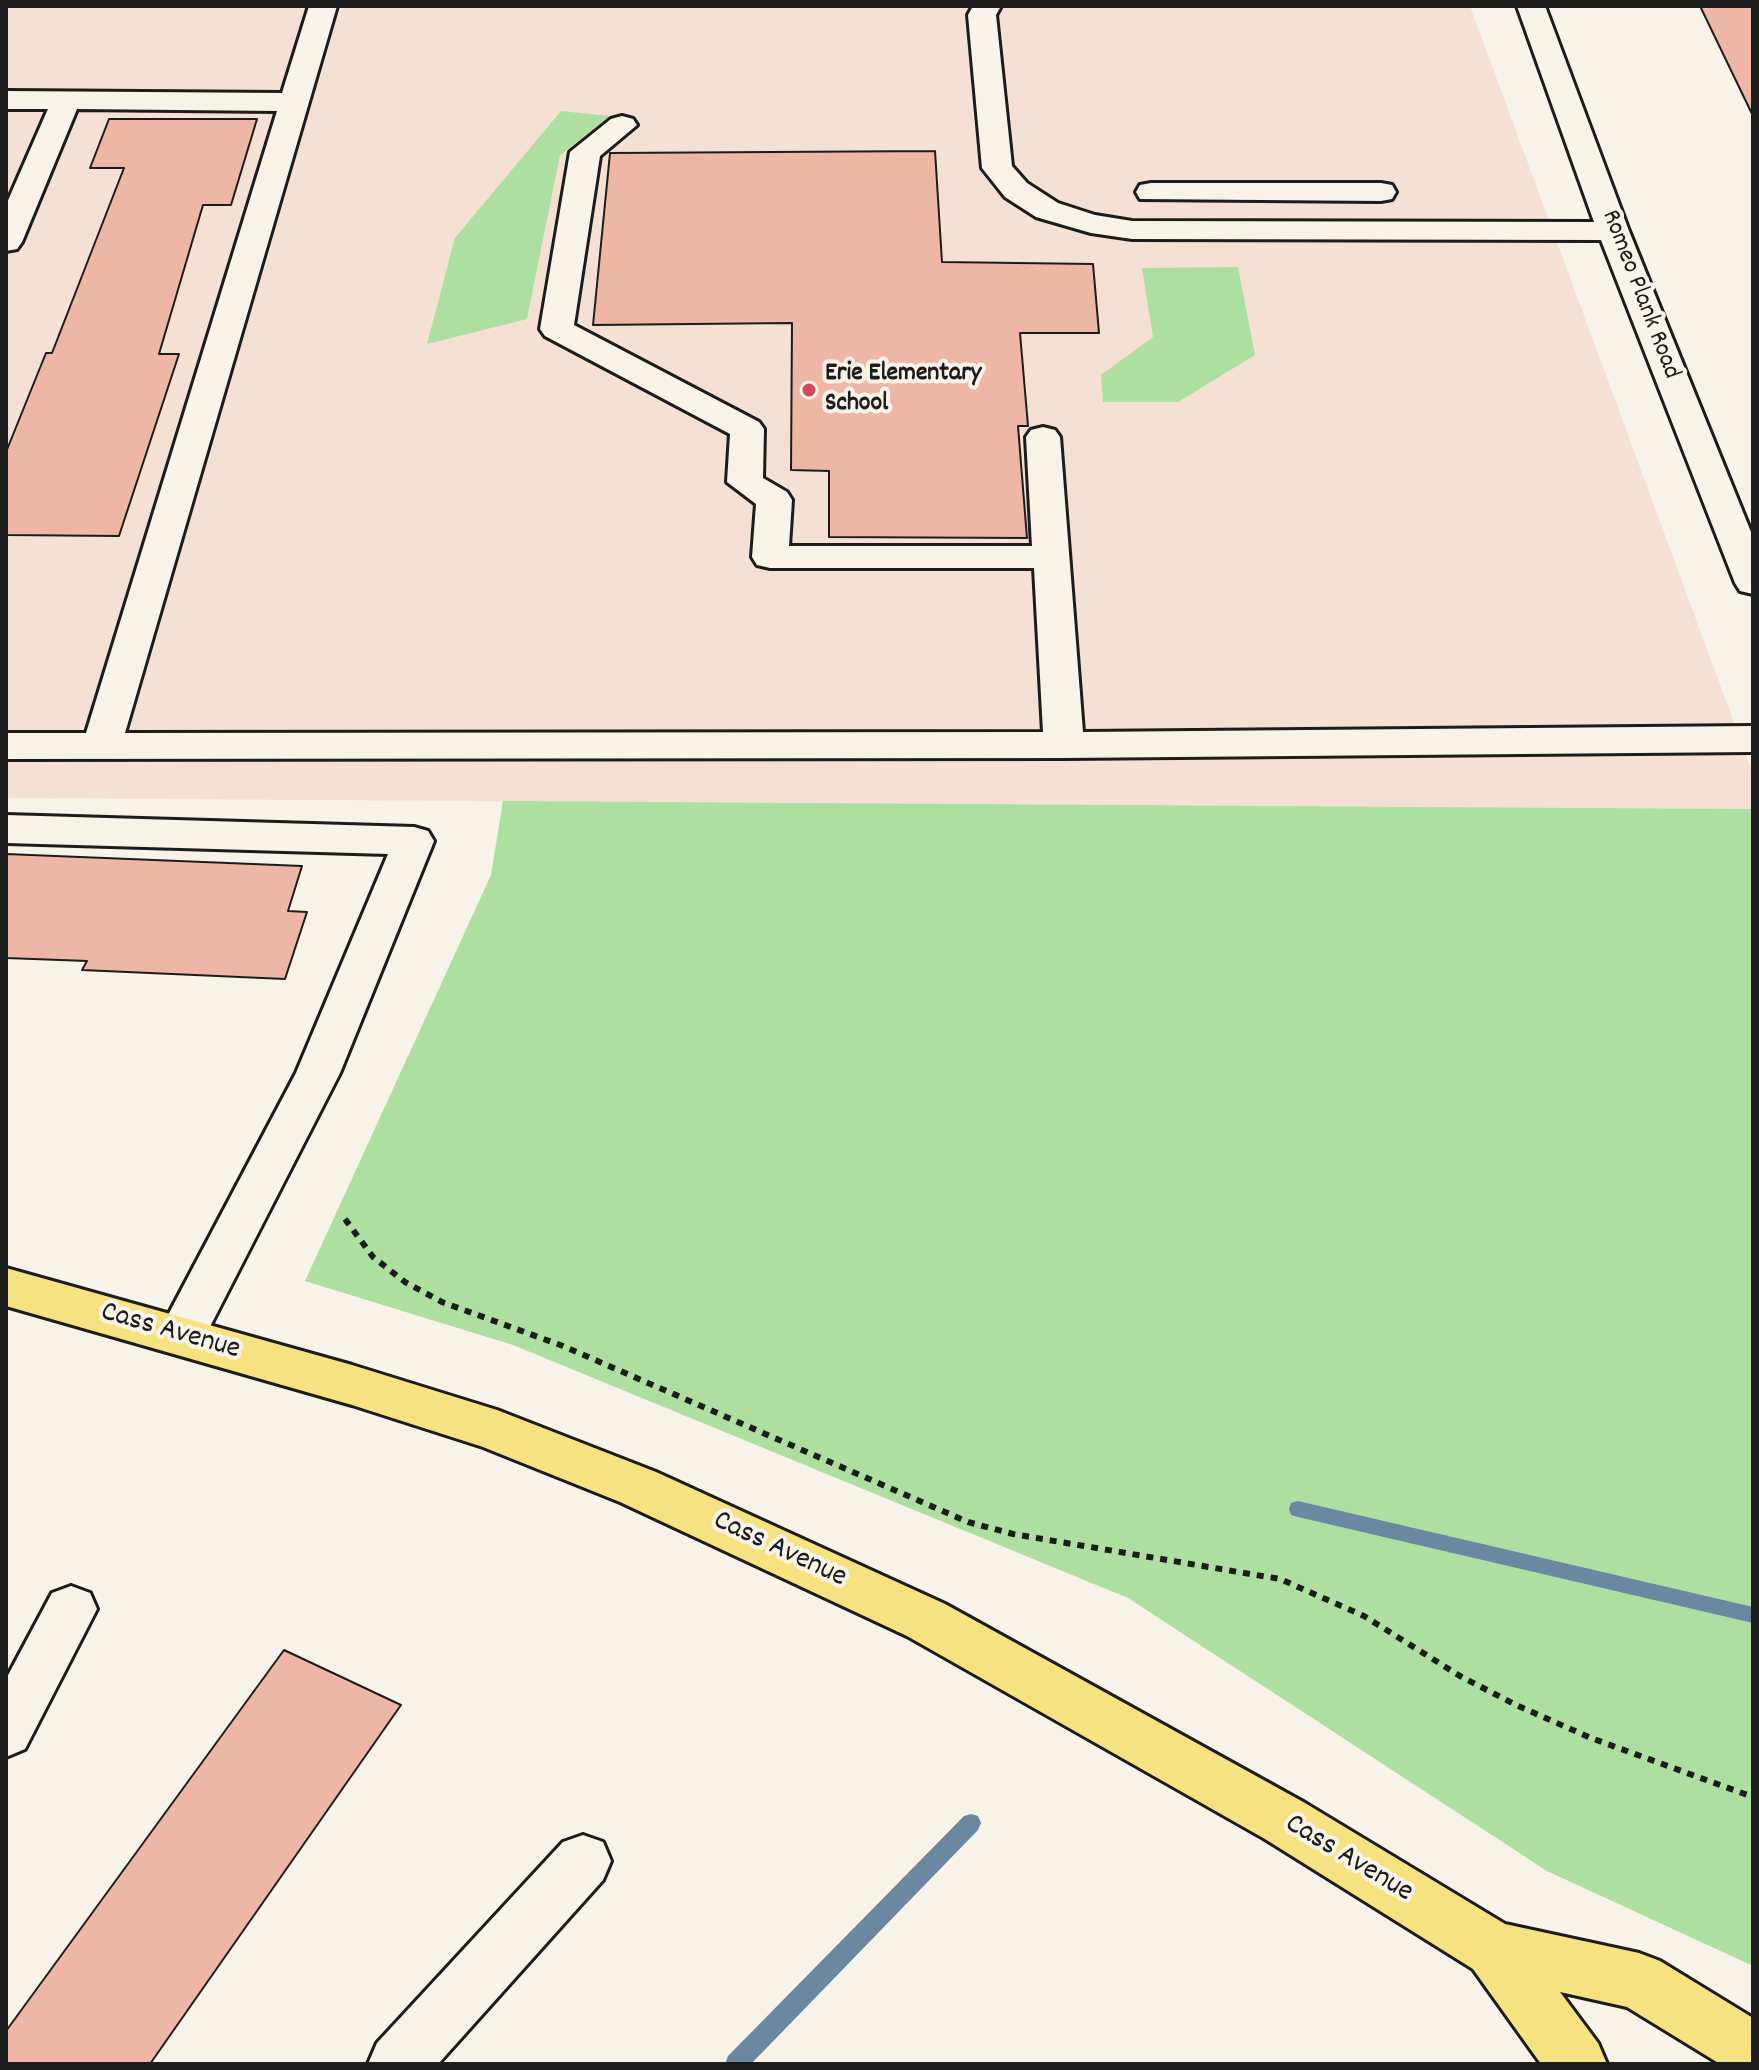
<!DOCTYPE html>
<style>
body{margin:0}
#map{position:relative;width:1759px;height:2070px;overflow:hidden;background:#f7f3e8;font-family:Dekko,sans-serif}
canvas{display:block}
.frame{position:absolute;inset:0;border:8px solid #1c1c1c;pointer-events:none}
</style>
<div id="map">
<canvas width="1759" height="2070"></canvas>
<div class="frame"></div>
</div>
<script>
const g = document.querySelector('canvas').getContext('2d');
g.lineJoin = 'round';
function fillPath(path, color) {
  g.fillStyle = color;
  g.fill(path, 'evenodd');
}
function poly(rows) {
  const path = new Path2D();
  for (const r of rows) {
    path.moveTo(r[0], r[1]);
    for (let i = 2; i < r.length; i += 2) path.lineTo(r[i], r[i + 1]);
  }
  return path;
}
function strokePath(path, color, width, dash) {
  g.strokeStyle = color;
  g.lineWidth = width;
  g.lineCap = dash ? 'butt' : 'round';
  g.setLineDash(dash || []);
  g.stroke(path);
}
function write(font, color, halo, rows, align = 'center') {
  g.font = font + ' Dekko,sans-serif';
  g.lineWidth = 8;
  g.setLineDash([]);
  g.textBaseline = 'middle';
  g.strokeStyle = halo;
  g.fillStyle = color;
  for (const [text, x, y, turn = 0] of rows) {
    g.save();
    g.translate(x, y);
    g.rotate((+turn || 0) * Math.PI / 180);
    g.textAlign = isNaN(turn) ? turn : align;
    if (halo) g.strokeText(text, 0, 0);
    g.fillText(text, 0, 0);
    g.restore();
  }
}
fillPath(poly([
 [6,6,1470,6,1753,774,1753,809,6,798]
]), '#f4e1d4');
fillPath(poly([
 [561,111,610,116,560,155,527,319,427,344,455,238],
 [1238,267,1255,355,1178,402,1103,402,1101,375,1153,337,1142,268],
 [503,801,1753,809,1753,1966,1547,1871,1128,1598,513,1345,305,1281,491,875]
]), '#addfa0');
fillPath(poly([
 [1298,1501,1753,1607,1753,1623,1298,1517,1291,1515,1289,1509,1291,1503,1298,1501],
 [971,1814,978,1816,981,1823,978,1830,751,2064,725,2064,728,2056,964,1816,971,1814]
]), '#6a88a2');
const building = poly([
 [1700,6,1753,6,1753,116,1700,6],
 [109,119,257,119,231,205,203,205,159,354,179,354,119,536,6,535,6,452,46,353,52,353,124,168,90,168,109,119],
 [935,151,942,262,1093,264,1099,333,1020,333,1028,426,1018,426,1027,538,829,537,829,471,791,470,792,323,593,325,610,153,935,151],
 [6,854,302,866,288,911,307,912,285,979,82,970,87,961,6,958,6,854],
 [284,1650,401,1705,150,2064,6,2064,6,2031,284,1650]
]);
fillPath(building, '#eeb6a4');
strokePath(building, '#1c1c1c', 2);
const minor = poly([
 [309,6,337,6,125,733,1043,732,1034,568,770,568,757,565,752,557,756,504,727,482,730,434,545,336,540,329,570,152,611,119,622,116,633,119,637,125,600,156,574,325,759,422,764,429,763,478,787,492,792,500,789,546,1032,546,1026,437,1031,430,1043,427,1055,430,1060,437,1083,732,1753,726,1753,752,1064,758,6,759,6,733,86,733,277,111,77,109,22,242,17,249,6,251,6,205,48,109,6,109,6,91,282,93,309,6],
 [973,6,1001,6,996,15,1012,166,1027,183,1058,203,1095,215,1132,221,1594,222,1517,6,1545,6,1629,231,1753,537,1753,594,1740,591,1735,583,1601,240,1132,239,1091,233,1036,217,1005,197,982,168,968,15,973,6],
 [1151,183,1381,183,1392,185,1396,192,1392,199,1381,201,1140,199,1136,192,1140,185,1151,183],
 [6,815,414,827,428,831,434,841,340,1073,198,1350,181,1355,164,1350,157,1336,296,1073,388,854,6,843,6,815],
 [71,1586,90,1593,97,1609,25,1749,6,1757,6,1679,52,1593,71,1586],
 [583,1835,603,1842,611,1861,603,1880,438,2064,368,2064,377,2043,563,1842,583,1835]
]);
const major = poly([
 [6,1268,352,1365,497,1410,656,1472,945,1604,1305,1803,1505,1924,1639,1953,1660,1961,1753,2018,1753,2064,1720,2064,1627,2007,1560,1992,1598,2043,1607,2064,1541,2064,1473,1969,1265,1839,907,1636,620,1502,483,1447,352,1405,6,1306,6,1268]
]);
strokePath(minor, '#1c1c1c', 6);
strokePath(major, '#1c1c1c', 6);
strokePath(poly([
 [345,1219,373,1257,405,1282,442,1302,563,1346,968,1522,1013,1534,1280,1579,1364,1616,1460,1676,1516,1705,1591,1738,1753,1797]
]), '#1c1c1c', 6, [7, 7]);
fillPath(minor, '#f7f3e8');
fillPath(major, '#f7e281');
for (const [x, y, r, color] of [
 [809,390,8,"#d1495b"]
]) {
  const dot = new Path2D();
  dot.arc(x, y, r, 0, 2 * Math.PI);
  g.fillStyle = color;
  g.fill(dot);
  strokePath(dot, '#f7f3e8', 3);
}
write('26px', '#1c1c1c', '#f7f3e8', [
 ["Romeo Plank Road",1639,295,69]
]);
write('bold 26px', '#1c1c1c', '#f7f3e8', [
 ["Erie Elementary",825,375],
 ["School",825,405]
], 'left');
write('30px', '#1c1c1c', '#f7f3e8', [
 ["Cass Avenue",170,1333,16],
 ["Cass Avenue",779,1551,25],
 ["Cass Avenue",1348,1860,31]
]);
</script>
